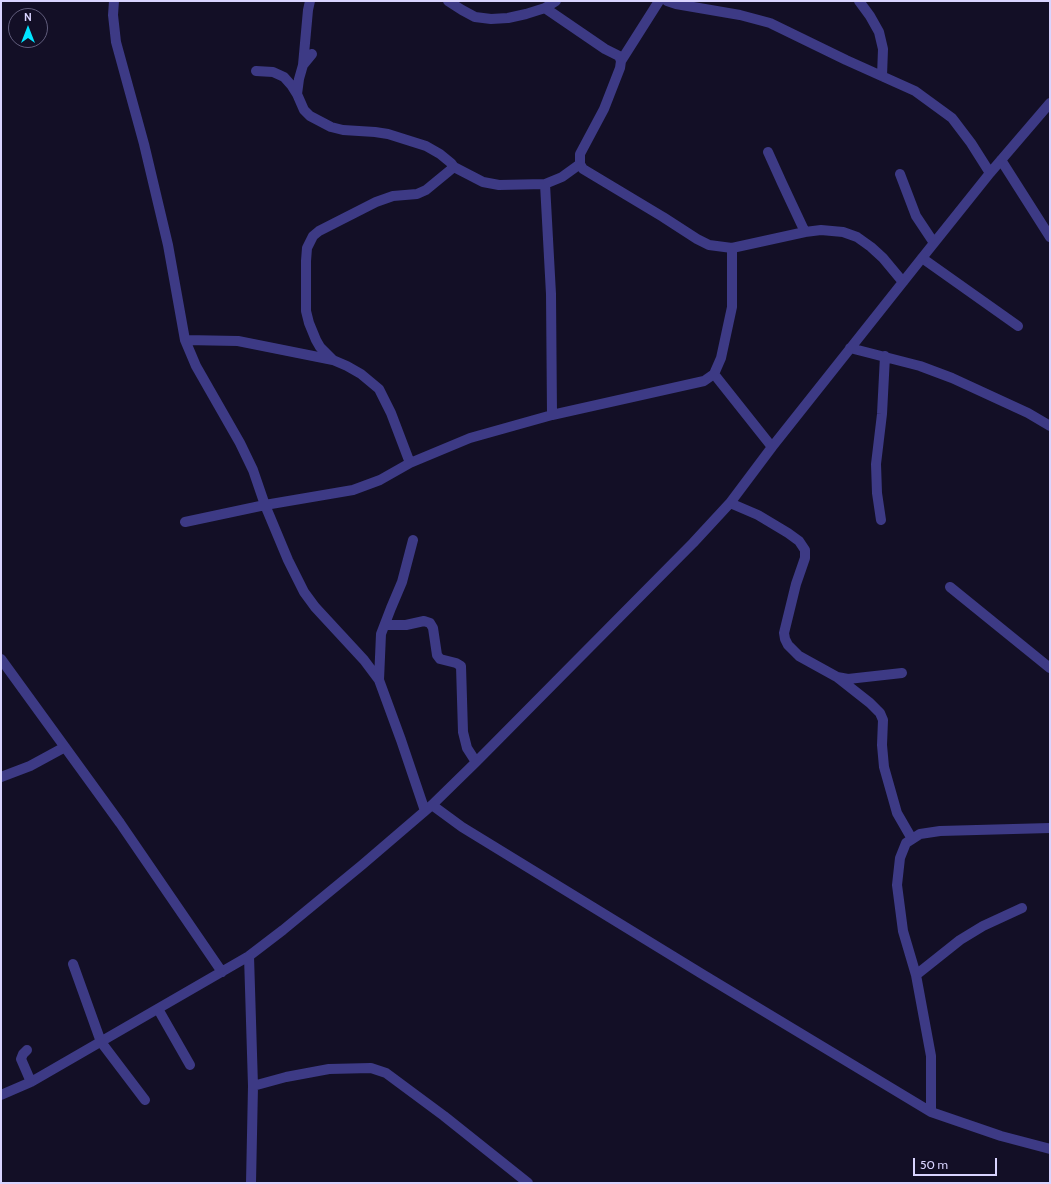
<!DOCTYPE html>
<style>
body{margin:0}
#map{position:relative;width:1051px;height:1184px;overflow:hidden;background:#130f26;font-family:Cabin,sans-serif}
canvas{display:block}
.frame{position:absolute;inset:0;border:2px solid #d9d4ff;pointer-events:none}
.north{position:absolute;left:8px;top:8px;width:40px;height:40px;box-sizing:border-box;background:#130f26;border:1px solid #625e7d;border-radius:50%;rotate:0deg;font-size:11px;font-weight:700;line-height:16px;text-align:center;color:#d9d4ff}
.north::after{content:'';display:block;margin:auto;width:14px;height:18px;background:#00e5ff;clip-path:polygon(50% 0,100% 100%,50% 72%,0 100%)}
.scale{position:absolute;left:913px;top:1158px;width:84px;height:18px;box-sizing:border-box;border:2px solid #d9d4ff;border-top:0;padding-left:5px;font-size:12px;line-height:14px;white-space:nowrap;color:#d9d4ff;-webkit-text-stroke:3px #130f26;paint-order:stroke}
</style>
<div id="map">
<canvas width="1051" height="1184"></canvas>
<div class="frame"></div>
<div class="north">N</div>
<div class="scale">50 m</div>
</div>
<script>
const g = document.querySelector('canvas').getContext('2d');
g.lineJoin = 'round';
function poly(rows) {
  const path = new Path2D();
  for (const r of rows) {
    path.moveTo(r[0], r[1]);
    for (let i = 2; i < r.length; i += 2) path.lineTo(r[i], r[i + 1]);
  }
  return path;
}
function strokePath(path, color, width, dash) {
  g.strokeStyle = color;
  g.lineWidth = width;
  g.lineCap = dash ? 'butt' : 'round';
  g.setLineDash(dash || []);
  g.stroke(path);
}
strokePath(poly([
 [114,1,113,15,116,42,144,144,168,245,185,340,196,366,240,443,253,470,265,505,288,560,304,592,315,607,364,660,379,680,401,740,425,811],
 [448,1,462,10,475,17,491,19,508,18,526,14,545,8,556,1],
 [667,1,676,4,740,15,770,23,846,60,915,91,952,118,971,143,990,173],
 [859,1,870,16,879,32,883,49,882,76],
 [545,8,605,49,619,56,621,61,620,68,604,109,580,154,580,164,583,169,663,217,697,239,709,245,732,248,805,232,821,230,843,232,857,237,871,247,883,258,903,282],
 [621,61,659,1],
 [303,65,308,10,310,1],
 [256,71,273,72,284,77,292,86,297,94,304,110,310,116,331,127,343,130,375,132,388,134,426,146,440,154,451,163,454,167,483,182,499,185,545,184,562,177,580,164],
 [297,94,299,79,303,65,312,54],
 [768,152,782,183,805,232],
 [1001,160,1050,237],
 [900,174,916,216,934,243],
 [545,184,551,294,552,415],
 [922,258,1018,326],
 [185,340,238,341,333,360,347,366,361,374,379,389,391,413,410,463],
 [850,348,920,366,952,378,1028,413,1050,426],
 [333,360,320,347,316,340,309,323,306,311,306,261,307,248,313,236,319,231,376,202,393,196,417,194,426,190,454,167],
 [714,374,772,447],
 [730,503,758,515,788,533,799,541,805,550,805,558,796,584,784,633,785,639,788,645,799,656,837,677,870,703,880,713,883,720,882,745,884,767,897,813,912,839],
 [881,520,877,493,876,464,882,414,885,356],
 [185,522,265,505,353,490,380,480,410,463,470,438,552,415,704,381,714,374,721,358,732,307,732,248],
 [950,587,1050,668],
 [385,625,406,625,424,621,430,623,433,628,437,655,440,659,456,663,461,666,463,732,467,748,476,762],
 [1,659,120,823,222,972],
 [837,677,848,679,902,673],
 [379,680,381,634,391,608,402,582,413,540],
 [1,777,30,766,65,747],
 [432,805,462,827,702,974,931,1112,1001,1136,1050,1149],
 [249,956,253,1086,251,1183],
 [73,964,101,1042,145,1100],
 [916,975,960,940,983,926,1022,908],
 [158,1009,190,1065],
 [27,1050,23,1054,21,1059,31,1082],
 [253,1086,286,1077,329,1069,371,1068,386,1073,444,1116,528,1183],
 [1,1095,31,1082,249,956,283,930,362,865,432,805,476,762,693,543,730,503,772,447,922,258,990,173,1050,103],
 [931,1112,931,1056,916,975,903,931,897,885,900,858,906,843,920,834,940,831,1050,828]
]), '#3d3a85', 10);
</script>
